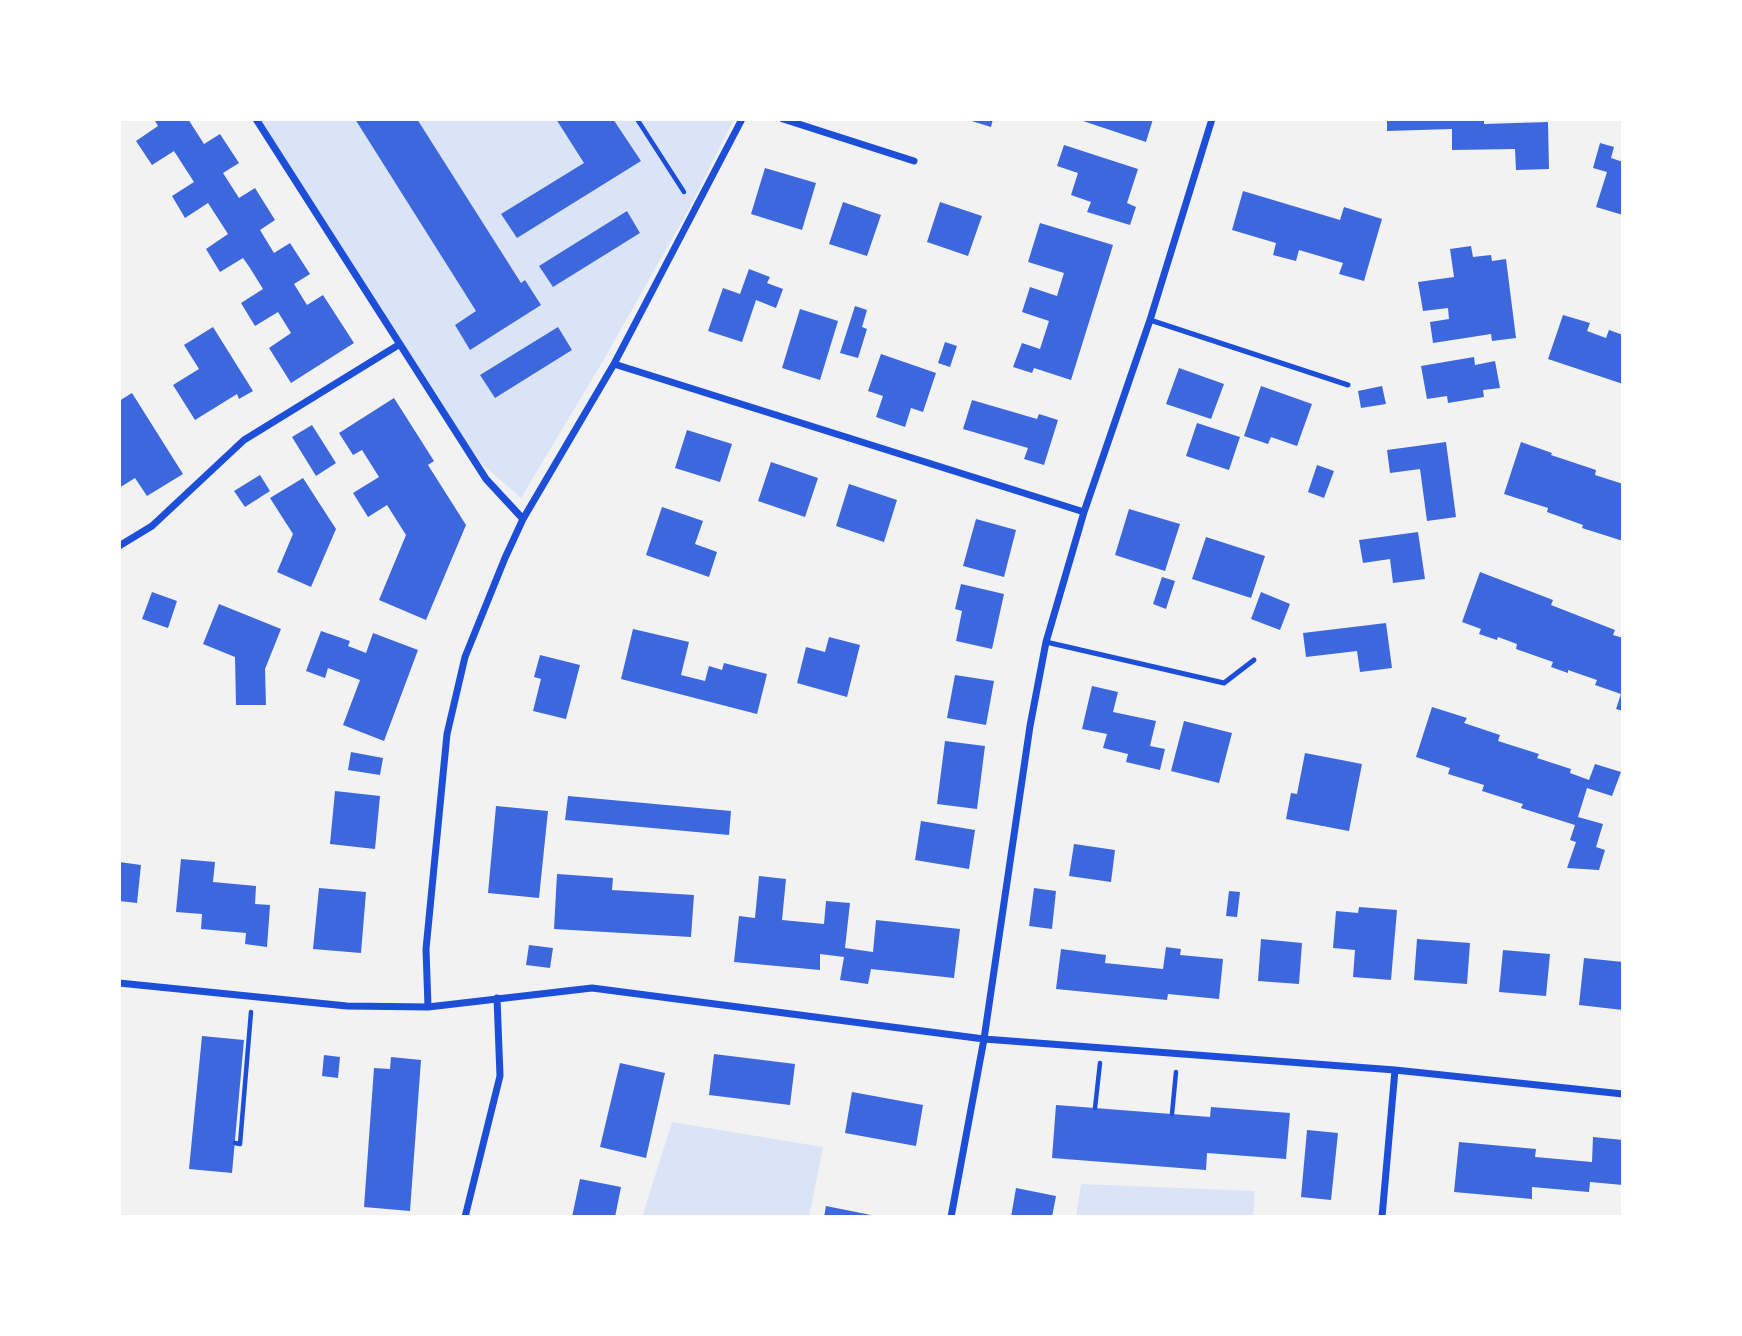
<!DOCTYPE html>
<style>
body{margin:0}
#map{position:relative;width:1742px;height:1336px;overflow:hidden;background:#f2f2f2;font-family:Bitter,serif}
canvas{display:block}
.frame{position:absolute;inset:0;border:121px solid #fff;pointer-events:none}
</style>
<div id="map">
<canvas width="1742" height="1336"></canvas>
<div class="frame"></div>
</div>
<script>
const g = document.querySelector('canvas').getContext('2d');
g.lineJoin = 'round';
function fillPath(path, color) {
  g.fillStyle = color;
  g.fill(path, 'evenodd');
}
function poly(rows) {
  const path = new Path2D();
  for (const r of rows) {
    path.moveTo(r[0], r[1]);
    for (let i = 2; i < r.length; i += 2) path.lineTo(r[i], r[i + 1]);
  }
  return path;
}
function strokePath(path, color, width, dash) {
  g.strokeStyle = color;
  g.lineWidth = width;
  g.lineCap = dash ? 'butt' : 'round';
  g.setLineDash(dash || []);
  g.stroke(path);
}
fillPath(poly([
 [256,119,734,119,689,209,603,361,521,498,480,462,400,344],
 [672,1122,823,1147,809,1217,642,1217],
 [1081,1184,1255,1191,1253,1217,1076,1217]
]), '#dbe4f7');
fillPath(poly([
 [154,119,188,119,204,144,220,134,239,163,223,173,239,198,255,188,275,220,260,230,274,253,290,243,310,274,294,284,307,305,323,295,354,343,291,383,269,348,291,333,278,312,255,326,241,303,263,289,250,268,243,258,220,272,206,249,228,234,208,203,185,218,172,196,194,182,174,151,152,165,136,141,158,126],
 [355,119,417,119,521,283,525,280,541,305,470,350,455,325,476,311],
 [556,119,613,119,641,161,517,238,501,214,584,163],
 [965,119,993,119,991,127],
 [1077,119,1153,119,1146,142],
 [1387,119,1484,119,1484,124,1548,122,1549,169,1516,170,1515,149,1452,150,1452,129,1387,131],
 [1600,143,1614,147,1611,158,1623,162,1623,215,1596,207,1607,172,1593,168],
 [1064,145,1138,169,1127,203,1136,207,1130,225,1087,212,1091,202,1071,195,1078,173,1057,166],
 [765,168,816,183,802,230,751,214],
 [1243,191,1340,220,1344,207,1382,219,1364,281,1339,274,1343,263,1299,250,1296,261,1273,255,1276,243,1232,230],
 [843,202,881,215,867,256,829,244],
 [940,202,982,216,968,256,927,242],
 [627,211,640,233,553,287,539,266],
 [1040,223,1113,245,1071,380,1034,368,1032,373,1013,367,1022,343,1040,349,1049,321,1022,312,1030,287,1057,296,1064,273,1028,262],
 [1471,246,1473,257,1491,255,1492,261,1506,259,1516,338,1492,341,1491,334,1433,343,1430,322,1449,319,1448,308,1423,311,1418,282,1454,277,1450,249],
 [749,269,770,277,767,283,783,289,776,308,756,300,742,342,708,331,723,288,740,294],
 [855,306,867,310,862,327,867,329,858,358,840,353],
 [800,309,838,321,820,380,782,368],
 [1563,315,1590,323,1587,331,1606,338,1609,330,1623,335,1623,384,1548,359],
 [213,327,253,391,239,399,237,394,195,420,173,385,199,369,184,345],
 [558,327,572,350,495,398,480,375],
 [945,342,957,346,950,367,938,363],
 [881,354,936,373,923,412,911,408,905,427,876,417,883,396,868,391],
 [1474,357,1475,365,1495,361,1500,388,1483,390,1484,397,1448,403,1447,396,1427,399,1421,366],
 [1179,368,1224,384,1211,419,1166,404],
 [1261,386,1312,404,1297,446,1271,437,1268,444,1244,436],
 [1382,386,1386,404,1361,408,1358,391],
 [132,393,183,474,147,496,135,478,119,488,119,401],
 [394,398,434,461,428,465,466,525,426,620,379,600,406,535,387,505,368,517,353,493,379,477,362,450,353,455,339,433],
 [972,400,1037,419,1039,414,1058,420,1044,465,1024,459,1028,448,963,429],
 [1197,423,1240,437,1229,470,1186,456],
 [312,425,336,463,316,476,292,437],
 [687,430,732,444,720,482,675,468],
 [1446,442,1456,517,1427,521,1420,469,1390,473,1387,450],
 [1521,442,1552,453,1551,455,1596,470,1595,475,1623,484,1623,541,1582,528,1583,525,1547,512,1548,508,1504,494],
 [771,462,818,478,805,517,758,501],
 [1317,465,1334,471,1324,498,1308,492],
 [260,475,270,491,245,507,234,491],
 [303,478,336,529,311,587,277,572,293,534,270,498],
 [849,484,897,500,884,542,836,526],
 [662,507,703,521,695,544,717,552,709,577,646,555],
 [1129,509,1180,524,1165,571,1115,555],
 [976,519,1016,530,1004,577,963,566],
 [1418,532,1425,579,1393,583,1390,559,1363,563,1359,540],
 [1206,537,1265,556,1251,598,1192,579],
 [1480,572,1553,600,1551,605,1615,630,1613,635,1623,638,1623,678,1622,682,1623,683,1623,711,1616,709,1621,694,1595,685,1597,680,1568,670,1568,673,1551,667,1553,662,1516,649,1517,644,1498,637,1497,640,1479,634,1481,629,1462,622],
 [1162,577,1175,581,1166,609,1153,604],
 [961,584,1004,594,992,649,956,641,962,611,955,609],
 [152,592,177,601,168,628,142,619],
 [1261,592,1290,604,1280,630,1251,619],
 [219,604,281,629,265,669,266,705,236,705,235,657,203,644],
 [1386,623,1392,668,1360,672,1357,651,1306,657,1303,633],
 [633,629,689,642,681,675,705,681,709,666,722,670,724,663,767,674,757,714,621,679],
 [321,631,350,641,348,646,366,653,373,633,418,650,384,741,343,725,360,680,328,668,325,678,306,671],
 [829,637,860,645,847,697,797,683,806,647,825,652],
 [540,655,580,665,566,719,533,711,541,679,534,677],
 [955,675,994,681,986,725,947,718],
 [1092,686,1118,692,1113,712,1156,721,1150,746,1165,749,1160,770,1126,762,1128,754,1103,748,1107,734,1082,729],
 [1432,707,1467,718,1464,723,1500,735,1498,741,1539,754,1537,758,1571,769,1570,773,1589,780,1595,764,1621,772,1612,796,1587,788,1578,817,1603,824,1596,847,1605,850,1599,870,1567,868,1576,842,1570,840,1575,825,1521,808,1523,804,1482,791,1484,785,1448,774,1450,768,1416,757],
 [1184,721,1232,733,1219,783,1171,771],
 [945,741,985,746,977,809,937,804],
 [351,752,383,758,380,775,348,770],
 [1305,753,1362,764,1349,831,1286,819,1291,793,1297,794],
 [335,791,380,796,375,849,330,844],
 [568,796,731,811,729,835,565,820],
 [496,806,548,811,539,898,488,893],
 [921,821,975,830,969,869,915,860],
 [1074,844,1115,850,1111,882,1069,876],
 [181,859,215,862,213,882,256,886,255,904,270,905,267,947,245,944,246,933,201,929,202,914,176,912],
 [119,862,141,865,137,903,119,901],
 [557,874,613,878,612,890,694,895,691,937,554,929],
 [759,876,786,879,782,920,824,924,826,901,850,903,845,948,873,952,876,920,960,929,954,978,871,969,868,984,840,980,844,957,820,954,820,970,734,962,739,916,755,918],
 [319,888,366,892,361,953,313,949],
 [1034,888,1056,891,1052,929,1029,926],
 [1229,891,1240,892,1237,917,1226,916],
 [1359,907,1397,910,1391,980,1353,977,1355,950,1333,948,1336,911,1358,913],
 [1261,939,1302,943,1299,984,1258,981],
 [1417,939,1470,943,1467,984,1414,980],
 [529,945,553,948,550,968,526,965],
 [1166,947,1181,949,1180,955,1223,959,1219,999,1168,994,1167,1000,1056,989,1061,949,1106,955,1105,963,1163,969],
 [1503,950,1550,954,1546,996,1499,992],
 [1584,958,1623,962,1623,1010,1579,1005],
 [202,1036,244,1040,232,1173,189,1169],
 [714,1054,795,1064,790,1105,709,1095],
 [324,1055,340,1057,338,1078,322,1076],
 [391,1057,421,1060,410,1211,364,1207,374,1068,390,1069],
 [620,1063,665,1073,646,1158,600,1147],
 [852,1092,923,1105,916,1146,845,1133],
 [1056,1105,1210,1117,1211,1107,1290,1113,1286,1159,1207,1153,1206,1170,1052,1158],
 [1307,1130,1338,1133,1331,1200,1301,1197],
 [1593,1137,1623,1140,1623,1185,1590,1182,1589,1192,1532,1187,1532,1199,1454,1192,1459,1142,1536,1149,1535,1157,1592,1162],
 [580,1179,621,1187,615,1217,572,1217],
 [1016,1188,1056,1196,1052,1217,1011,1217],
 [826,1206,876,1216,876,1217,824,1217]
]), '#3d67dc');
strokePath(poly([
 [637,119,684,192],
 [1095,1108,1100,1063],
 [1172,1114,1176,1072],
 [235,1143,240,1144,251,1012]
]), '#1d4ed8', 4.5);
strokePath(poly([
 [1150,320,1348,385],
 [1046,642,1224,683,1254,660]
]), '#1d4ed8', 5);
strokePath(poly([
 [256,119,486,479,523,519],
 [783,119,914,161],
 [614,364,1084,512],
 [119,546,152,526,244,440,400,344],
 [119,983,347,1006,428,1007,592,988,984,1039,1395,1070,1623,1094],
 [428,1007,426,949,447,734,465,657,505,558,523,519,614,364,742,119],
 [465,1217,500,1076,497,998],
 [951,1217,984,1039,1030,726,1046,642,1084,512,1150,320,1212,119],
 [1382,1217,1395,1070]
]), '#1d4ed8', 7);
</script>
